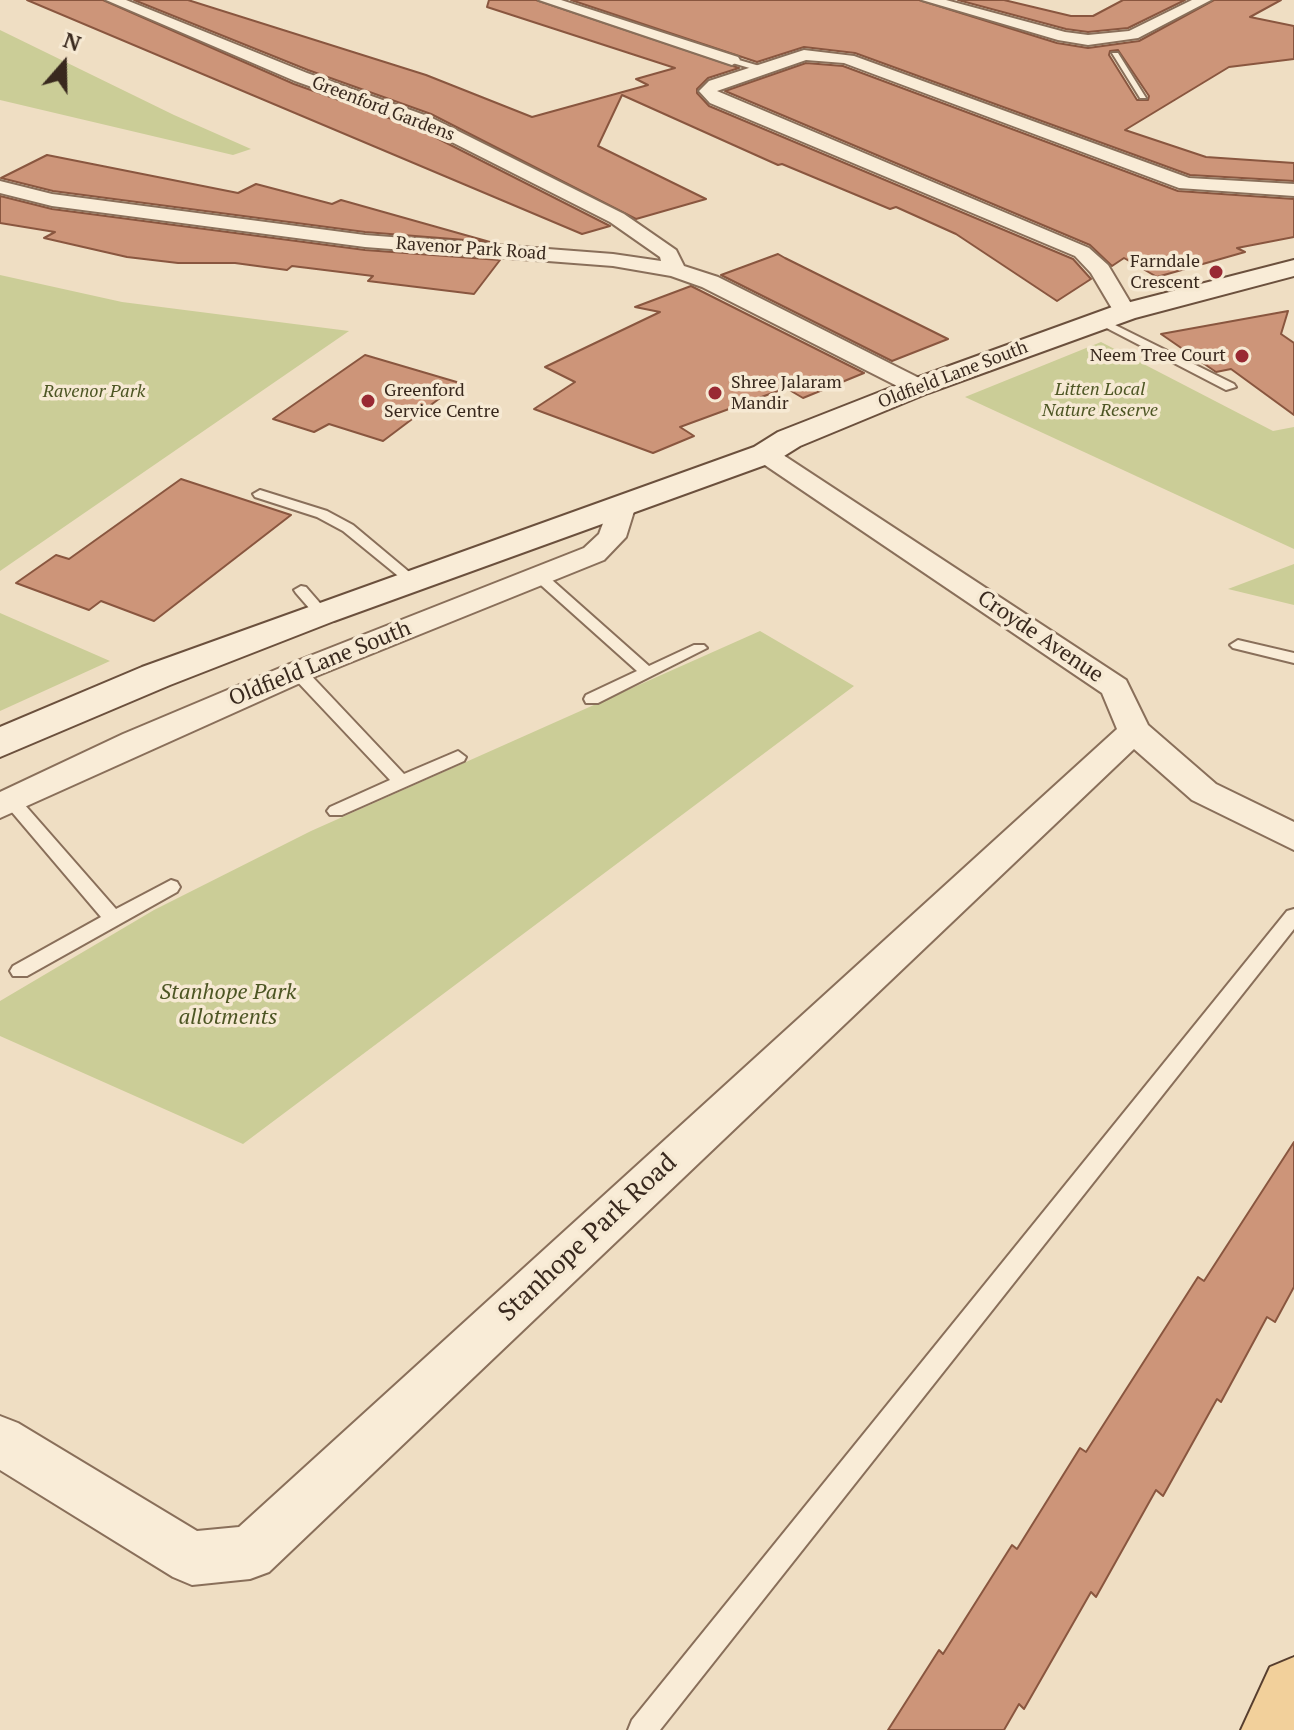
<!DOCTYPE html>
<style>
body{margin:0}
#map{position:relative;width:1294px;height:1730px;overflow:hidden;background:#efdec3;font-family:"PT Serif",serif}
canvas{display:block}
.north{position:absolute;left:24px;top:24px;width:80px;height:80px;-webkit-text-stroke:6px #f6e9d3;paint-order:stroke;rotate:20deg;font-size:22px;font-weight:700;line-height:32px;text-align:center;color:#39291e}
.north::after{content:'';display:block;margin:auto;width:28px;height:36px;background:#39291e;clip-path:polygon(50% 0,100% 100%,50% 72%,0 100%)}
</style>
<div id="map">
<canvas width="1294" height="1730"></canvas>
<div class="north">N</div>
</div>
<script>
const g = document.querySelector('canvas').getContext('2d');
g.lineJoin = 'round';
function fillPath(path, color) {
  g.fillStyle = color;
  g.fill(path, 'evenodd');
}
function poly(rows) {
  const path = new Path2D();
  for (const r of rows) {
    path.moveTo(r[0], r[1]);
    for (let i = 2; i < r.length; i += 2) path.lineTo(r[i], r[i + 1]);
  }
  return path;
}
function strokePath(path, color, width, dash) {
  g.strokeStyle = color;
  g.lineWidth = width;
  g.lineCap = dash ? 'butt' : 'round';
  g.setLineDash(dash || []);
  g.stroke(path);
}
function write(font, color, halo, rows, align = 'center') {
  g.font = font + ' "PT Serif",serif';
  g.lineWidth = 7;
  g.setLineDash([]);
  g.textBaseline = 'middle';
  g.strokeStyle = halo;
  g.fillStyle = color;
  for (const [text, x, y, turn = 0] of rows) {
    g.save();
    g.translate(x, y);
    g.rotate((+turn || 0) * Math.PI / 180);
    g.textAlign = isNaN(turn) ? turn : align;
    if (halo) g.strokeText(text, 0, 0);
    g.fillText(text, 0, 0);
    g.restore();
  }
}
fillPath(poly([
 [0,30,174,115,251,149,233,155,0,100],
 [0,275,122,302,349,331,0,571],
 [1101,342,1273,431,1294,427,1294,549,965,397],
 [1294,564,1294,605,1228,589],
 [0,613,110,661,0,711],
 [760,631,854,686,243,1144,0,1036,0,1001,154,910,311,831]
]), '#cbcd97');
const building = poly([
 [27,0,103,0,294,84,417,128,610,226,582,234,27,0],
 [134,0,188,0,426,75,532,117,648,85,636,79,675,68,487,7,489,0,536,0,739,68,708,78,697,89,697,93,709,106,1073,259,1091,279,1057,301,956,234,896,207,890,209,782,164,778,165,622,95,598,146,706,199,636,219,431,114,308,70,134,0],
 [571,0,919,0,1057,43,1088,48,1139,41,1214,0,1281,0,1250,17,1294,26,1294,59,1229,67,1125,130,1206,157,1294,163,1294,181,1190,175,855,53,804,47,757,62,571,0],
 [1118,50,1149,96,1148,100,1137,100,1109,55,1110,51,1118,50],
 [958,0,1004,0,1071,16,1093,16,1123,0,1185,0,1128,28,1088,32,1066,29,958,0],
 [806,63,843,66,1178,191,1294,199,1294,237,1237,248,1245,252,1157,277,1124,258,1112,266,1090,245,725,91,806,63],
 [47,155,238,193,256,184,332,204,341,200,490,242,365,232,53,191,1,178,47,155],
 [0,196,52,209,365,250,500,260,474,294,368,281,373,276,292,266,287,270,235,263,178,263,127,257,44,238,55,232,0,223,0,196],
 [778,254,785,258,948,339,892,361,721,275,778,254],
 [691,286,864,373,803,398,786,388,680,427,694,436,653,453,534,409,575,382,545,367,660,312,635,307,691,286],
 [1288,311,1281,334,1294,343,1294,415,1231,369,1216,372,1161,334,1288,311],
 [365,355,460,383,383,441,329,424,314,432,273,419,365,355],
 [181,479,291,515,154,621,101,601,89,610,16,583,56,555,69,559,181,479],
 [1294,1142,1294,1287,1275,1322,1267,1317,1221,1402,1217,1399,1163,1496,1156,1490,1096,1597,1091,1592,1024,1709,1019,1704,1004,1730,888,1730,939,1650,943,1654,1012,1545,1017,1549,1080,1448,1086,1452,1198,1277,1204,1281,1294,1142]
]);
fillPath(building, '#cd9579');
strokePath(building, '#89563f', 2);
const lane = poly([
 [1112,53,1118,53,1146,98,1140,98,1112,53],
 [732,58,763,67,764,69,760,71,729,62,732,58],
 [1101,318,1234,384,1236,387,1226,390,1097,323,1097,319,1101,318],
 [260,490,327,511,353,525,420,581,413,585,408,584,343,531,317,517,255,497,253,494,260,490],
 [538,571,543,572,649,666,694,645,704,645,707,648,598,703,586,703,584,699,586,695,637,671,533,578,531,575,538,571],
 [301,586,306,587,326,610,326,616,316,616,296,593,294,590,301,586],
 [1238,640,1294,653,1294,663,1233,648,1230,645,1238,640],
 [298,667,304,668,404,774,458,751,466,757,464,761,342,815,330,815,327,811,330,807,390,780,292,676,290,672,292,668,298,667],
 [11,794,17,796,116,909,171,880,177,882,180,887,177,892,27,976,13,976,10,971,13,966,101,917,5,804,2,800,11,794],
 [1294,909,1294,929,660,1730,628,1730,632,1720,1287,911,1294,909]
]);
const street = poly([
 [106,0,126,0,307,73,430,117,624,214,676,250,684,266,718,277,927,382,930,387,927,392,918,394,909,392,702,287,671,276,613,266,365,247,52,206,0,193,0,181,52,194,365,235,613,254,661,261,660,257,610,222,418,125,295,81,106,0],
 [539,0,561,0,738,57,740,60,732,65,726,63,539,0],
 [922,0,946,0,1065,32,1088,35,1129,31,1192,0,1211,0,1138,38,1088,45,1058,40,922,0],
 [804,50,854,56,1189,178,1294,184,1294,196,1179,188,844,63,806,60,717,91,1089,248,1108,265,1136,312,1125,319,1117,317,1091,273,1075,256,710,103,699,91,709,81,804,50],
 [765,446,774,449,1126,680,1148,725,1216,784,1294,822,1294,850,1192,800,1134,749,269,1572,250,1579,192,1585,173,1577,0,1470,0,1416,18,1423,197,1531,239,1527,1117,729,1102,693,756,459,752,454,756,449,765,446],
 [621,500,631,502,635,508,626,537,604,560,309,679,0,818,0,792,123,734,287,665,584,548,599,534,611,502,621,500]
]);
const secondary = poly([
 [1294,260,1294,276,1135,318,928,393,800,446,776,461,334,621,170,685,0,757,0,727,142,667,754,447,778,432,908,381,1115,306,1294,260]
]);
const primary = poly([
 [1294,1657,1294,1730,1241,1730,1270,1667,1294,1657]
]);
strokePath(lane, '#896f5a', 4);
strokePath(street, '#896f5a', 4);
strokePath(secondary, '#6b503d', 4);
strokePath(primary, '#573e2e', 4);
fillPath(lane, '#f9ecd7');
fillPath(street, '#f9ecd7');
fillPath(secondary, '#f9ecd7');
fillPath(primary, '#f2d09b');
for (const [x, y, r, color] of [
 [1216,272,8,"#992933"],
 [1242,356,8,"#992933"],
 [715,393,8,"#992933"],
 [368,401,8,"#992933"]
]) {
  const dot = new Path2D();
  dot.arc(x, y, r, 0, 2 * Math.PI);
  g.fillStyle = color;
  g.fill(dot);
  strokePath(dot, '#f6e9d3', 3);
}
write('18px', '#39291e', '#f6e9d3', [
 ["Greenford Gardens",383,109,21],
 ["Ravenor Park Road",471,249,4],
 ["Oldfield Lane South",953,375,-21]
]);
write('18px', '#39291e', '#f6e9d3', [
 ["Farndale",1200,262],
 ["Crescent",1200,283],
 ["Neem Tree Court",1226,356],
 ["Shree Jalaram",731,383,"left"],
 ["Mandir",731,404,"left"],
 ["Greenford",384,391,"left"],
 ["Service Centre",384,412,"left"]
], 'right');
write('italic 18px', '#4d5624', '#f6e9d3', [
 ["Litten Local",1100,390],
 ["Nature Reserve",1100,411],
 ["Ravenor Park",94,392]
]);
write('22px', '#39291e', '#f6e9d3', [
 ["Croyde Avenue",1040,637,34],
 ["Oldfield Lane South",320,664,-22]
]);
write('italic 22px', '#4d5624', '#f6e9d3', [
 ["Stanhope Park",228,993],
 ["allotments",228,1018]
]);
write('26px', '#39291e', '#f6e9d3', [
 ["Stanhope Park Road",588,1238,-43]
]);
</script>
